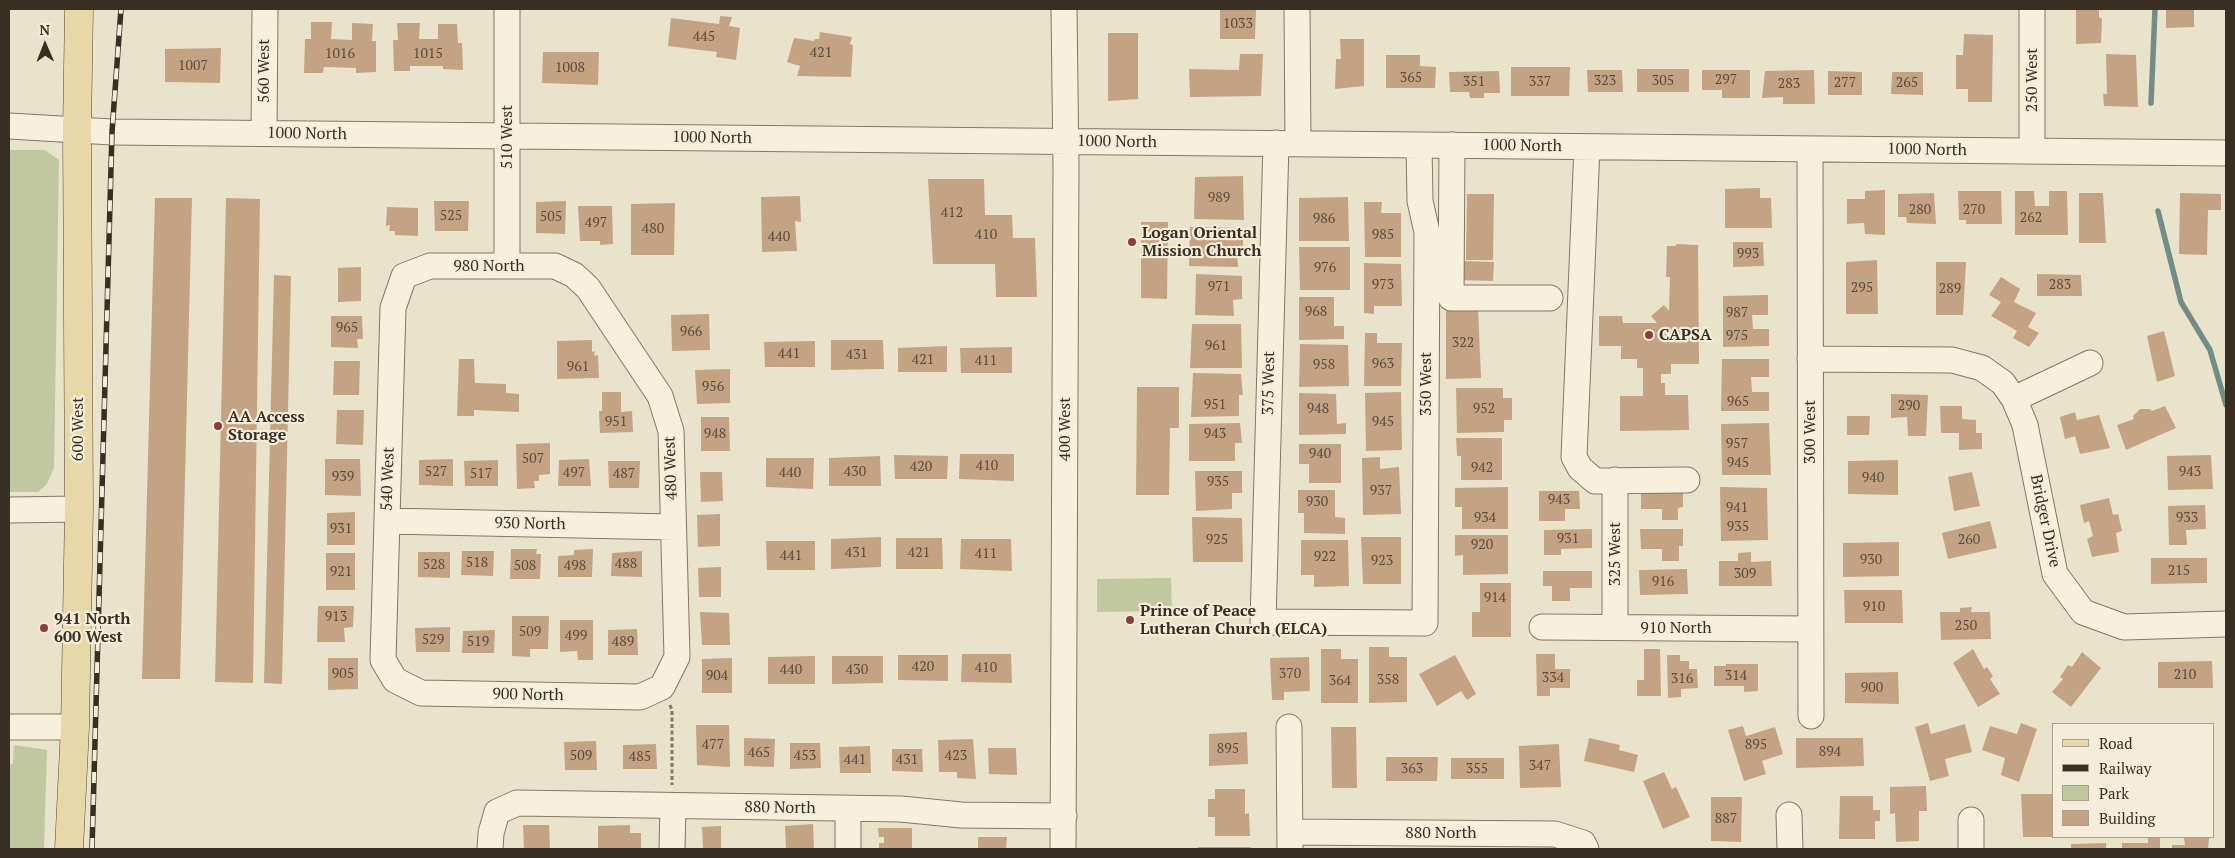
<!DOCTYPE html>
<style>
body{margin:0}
#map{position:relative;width:2235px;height:858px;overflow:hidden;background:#eae3cb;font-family:"PT Serif",serif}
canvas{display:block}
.frame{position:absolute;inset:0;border:10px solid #382e22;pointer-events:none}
.legend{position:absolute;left:2052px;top:723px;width:162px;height:115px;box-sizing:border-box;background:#f3edda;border:1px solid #a8a190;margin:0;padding:6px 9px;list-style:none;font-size:15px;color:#382e22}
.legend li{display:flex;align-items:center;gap:10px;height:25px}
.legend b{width:25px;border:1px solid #a8a190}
.north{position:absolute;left:20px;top:20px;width:50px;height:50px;-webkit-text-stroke:4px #f3edda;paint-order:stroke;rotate:359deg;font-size:14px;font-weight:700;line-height:20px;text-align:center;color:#382e22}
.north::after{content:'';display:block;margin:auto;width:18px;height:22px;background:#382e22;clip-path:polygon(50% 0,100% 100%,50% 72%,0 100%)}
</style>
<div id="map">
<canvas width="2235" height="858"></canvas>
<div class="frame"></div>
<ul class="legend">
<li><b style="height:6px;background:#e8d8a8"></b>Road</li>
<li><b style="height:6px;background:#382e22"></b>Railway</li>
<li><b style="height:14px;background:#c1c8a0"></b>Park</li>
<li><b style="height:14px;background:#c4a385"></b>Building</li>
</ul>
<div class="north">N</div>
</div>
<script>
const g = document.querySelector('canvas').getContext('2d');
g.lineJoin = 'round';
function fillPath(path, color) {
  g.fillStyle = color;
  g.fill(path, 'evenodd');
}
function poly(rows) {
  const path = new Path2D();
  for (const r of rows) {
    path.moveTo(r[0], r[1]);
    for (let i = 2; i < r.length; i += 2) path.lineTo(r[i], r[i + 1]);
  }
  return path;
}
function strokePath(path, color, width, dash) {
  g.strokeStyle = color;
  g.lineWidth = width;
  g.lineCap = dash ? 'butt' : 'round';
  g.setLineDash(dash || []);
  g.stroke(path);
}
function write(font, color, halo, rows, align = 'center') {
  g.font = font + ' "PT Serif",serif';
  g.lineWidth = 4.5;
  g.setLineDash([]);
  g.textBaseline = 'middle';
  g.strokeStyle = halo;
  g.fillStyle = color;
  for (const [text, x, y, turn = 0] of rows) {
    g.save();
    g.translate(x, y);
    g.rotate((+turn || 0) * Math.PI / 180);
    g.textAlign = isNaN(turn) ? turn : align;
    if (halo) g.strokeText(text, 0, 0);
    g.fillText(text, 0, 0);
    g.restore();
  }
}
fillPath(poly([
 [9,150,45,150,59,160,54,468,47,484,38,492,9,492],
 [1171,578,1172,611,1097,612,1097,579],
 [14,745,47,750,44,849,9,849,9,765,13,764]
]), '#c1c8a0');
strokePath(poly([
 [2151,103,2155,9],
 [2158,211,2181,302,2210,350,2226,405]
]), '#728d88', 5.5);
fillPath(poly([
 [1220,9,1256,9,1255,39,1220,39],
 [2076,9,2099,9,2099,17,2102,19,2101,43,2076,44],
 [2166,9,2194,9,2194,27,2166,28],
 [720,16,732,17,729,26,740,28,736,60,716,57,717,52,668,46,671,18,719,24],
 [311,22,332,22,331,39,352,40,352,23,373,24,372,41,376,41,376,72,356,73,356,68,324,67,323,73,304,73,305,39,311,39],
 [397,23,420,23,419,39,438,39,438,24,457,24,458,43,462,43,463,70,443,69,443,66,410,66,410,71,394,71,393,40,398,40],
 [820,32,852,37,850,44,853,45,851,77,797,76,800,66,787,62,794,38,814,41,815,39,819,39],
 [1108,33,1138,33,1138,99,1108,101],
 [1964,34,1993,35,1992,102,1968,102,1968,89,1956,89,1956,55,1963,55],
 [1340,39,1364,39,1364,86,1335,89,1336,59,1341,59],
 [221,48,220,83,165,82,165,49],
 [543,52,599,52,598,85,542,83],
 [1240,54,1263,54,1261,96,1190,97,1189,69,1239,70],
 [2106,54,2136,55,2138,107,2104,106,2103,94,2107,94],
 [1386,55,1420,55,1420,66,1436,67,1435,88,1386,88],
 [1511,67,1570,67,1569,96,1511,96],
 [1637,69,1689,69,1689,92,1637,92],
 [1587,70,1622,70,1623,92,1588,92],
 [1702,70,1750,70,1750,98,1722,98,1722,90,1702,90],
 [1814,70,1815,104,1783,104,1783,97,1762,98,1765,71],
 [1499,71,1500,93,1484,93,1484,98,1470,98,1469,92,1450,92,1449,72],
 [1828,71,1862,72,1862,95,1828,95],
 [1892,72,1923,72,1923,95,1891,94],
 [1243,176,1244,220,1194,219,1195,177],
 [928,179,984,179,985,215,1012,215,1013,238,1035,238,1037,297,996,297,995,264,933,264],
 [1760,188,1760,198,1771,198,1772,228,1725,228,1725,189],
 [1885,190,1885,235,1865,234,1864,223,1847,224,1847,199,1865,199,1865,191],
 [1958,191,2001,191,2002,224,1966,224,1966,220,1959,220],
 [2015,191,2034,191,2035,206,2049,206,2049,191,2067,191,2068,235,2015,235],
 [1934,193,1936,224,1907,223,1906,217,1898,217,1898,194],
 [2079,193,2103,193,2106,243,2079,243],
 [2180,193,2221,194,2221,210,2208,210,2207,255,2179,254],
 [1467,194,1494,194,1493,260,1466,260],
 [800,196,801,222,795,221,797,251,762,252,761,197],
 [1348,197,1349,241,1299,241,1299,198],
 [155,198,192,198,180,679,142,679],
 [226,198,260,199,253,683,215,682],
 [434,201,469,201,468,231,435,231],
 [566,201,565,234,536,233,536,202],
 [1364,202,1382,202,1381,213,1401,213,1401,257,1365,257],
 [675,203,674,255,631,255,631,204],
 [578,206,612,206,613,244,600,245,600,241,580,241],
 [387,207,418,208,418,236,395,235,395,231,389,231,390,225,386,226],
 [1141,222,1168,222,1167,299,1141,298],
 [1190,227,1243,228,1243,251,1237,252,1238,267,1189,266],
 [1733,242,1763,242,1764,266,1733,267],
 [1676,244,1698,245,1699,364,1671,364,1671,374,1661,374,1661,383,1665,383,1665,395,1688,395,1689,430,1620,431,1620,396,1643,396,1643,368,1637,368,1637,359,1621,359,1621,346,1599,346,1599,316,1622,316,1623,323,1657,323,1651,316,1664,305,1669,311,1670,277,1666,277,1667,246,1676,246],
 [1299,247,1350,247,1350,290,1300,290],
 [1877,260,1878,314,1846,314,1846,262],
 [1459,261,1494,262,1493,281,1459,280],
 [1936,262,1966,262,1963,315,1936,315],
 [1364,263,1401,264,1402,306,1374,306,1374,314,1364,313],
 [361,267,361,301,338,302,338,268],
 [1196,274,1242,276,1242,299,1233,300,1234,316,1195,315],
 [2037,274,2081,275,2082,296,2037,296],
 [274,275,291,276,282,684,264,683],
 [2001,277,2020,289,2014,302,2036,313,2028,327,2039,333,2029,347,2013,338,2017,331,1991,316,2001,302,1989,295],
 [1768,295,1768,315,1752,315,1753,329,1769,329,1769,346,1723,347,1723,296],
 [1299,297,1334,297,1334,326,1344,326,1344,339,1299,340],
 [1446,308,1478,308,1481,378,1446,379],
 [709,314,710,350,672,351,671,315],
 [331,316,362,316,363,339,357,339,358,348,331,347],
 [1192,324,1241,324,1242,368,1190,368],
 [2164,331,2175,376,2157,382,2147,336],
 [1365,333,1377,333,1377,343,1402,343,1401,386,1364,386],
 [592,340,592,352,595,351,594,356,598,355,599,378,557,379,557,341],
 [831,340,883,340,884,369,831,370],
 [815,341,815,367,765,367,764,342],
 [1300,344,1348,345,1349,386,1299,387],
 [947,346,947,372,898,372,898,348],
 [1012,347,1012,373,961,373,960,348],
 [459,359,474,359,475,383,506,384,506,393,519,394,519,412,474,410,474,416,457,416],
 [1722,359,1769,359,1769,377,1751,377,1752,392,1769,392,1769,411,1721,411],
 [334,361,360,361,359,395,333,395],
 [730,369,730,403,697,404,695,370],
 [1193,373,1241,374,1243,395,1239,395,1239,416,1191,417],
 [1137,387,1179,387,1179,428,1170,428,1169,495,1136,495],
 [1456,388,1503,388,1503,398,1512,398,1512,420,1504,420,1504,432,1457,433],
 [602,392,621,392,621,412,632,411,633,432,600,433,599,411,602,411],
 [1401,392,1402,450,1366,451,1365,393],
 [1299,393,1336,394,1337,424,1346,423,1346,434,1299,435],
 [1891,394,1928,395,1926,436,1908,436,1907,417,1891,418],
 [1940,406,1962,406,1962,419,1976,420,1976,433,1982,433,1982,449,1959,450,1959,433,1941,433],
 [2165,406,2176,428,2126,450,2117,425,2134,419,2133,416,2140,409,2150,409,2152,411],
 [337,410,364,410,363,445,336,444],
 [2075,412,2077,420,2099,415,2110,448,2080,454,2075,436,2065,439,2060,417],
 [1847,416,1870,416,1869,435,1847,435],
 [701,417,729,417,730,451,701,451],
 [1240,423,1242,443,1235,443,1235,461,1189,461,1189,424],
 [1769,423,1771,475,1722,475,1721,424],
 [1456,438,1502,438,1502,480,1461,480,1461,456,1457,456],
 [550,443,550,474,539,475,539,481,534,481,535,488,517,489,516,444],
 [1299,444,1341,444,1341,483,1309,483,1309,464,1299,464],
 [960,454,1014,454,1014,481,959,479],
 [894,455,948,456,947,479,895,479],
 [2211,455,2213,489,2168,490,2167,456],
 [880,456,881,486,829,486,829,458],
 [1380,457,1380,469,1399,467,1401,514,1363,515,1362,458],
 [766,458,814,458,813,489,766,487],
 [325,459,360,459,361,496,325,495],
 [453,459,453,486,419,485,419,460],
 [589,459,591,486,558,486,559,460],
 [498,460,498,486,465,486,464,461],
 [1898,460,1898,495,1848,494,1848,461],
 [608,461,640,461,639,488,609,488],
 [1195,471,1242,471,1242,493,1232,493,1232,509,1196,511],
 [700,472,722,472,723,501,701,502],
 [1972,472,1980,506,1954,511,1948,477],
 [1508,487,1508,529,1462,529,1462,507,1455,507,1455,488],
 [1720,487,1767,488,1768,540,1721,541],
 [1298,490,1335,490,1335,517,1345,518,1345,534,1304,533,1304,513,1298,513],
 [1539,491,1579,491,1580,509,1565,509,1565,521,1539,521],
 [1641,491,1683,491,1683,507,1678,508,1678,520,1662,520,1662,509,1641,509],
 [2109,498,2113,515,2118,514,2122,531,2116,533,2119,552,2092,557,2087,539,2093,536,2089,521,2084,523,2080,505],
 [2205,505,2206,529,2186,530,2187,545,2169,545,2168,506],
 [355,512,355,545,327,545,327,513],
 [720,514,720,546,698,547,697,515],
 [1192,517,1242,518,1243,562,1193,562],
 [1990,521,1997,548,1948,559,1942,533],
 [1592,529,1592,548,1561,549,1561,555,1544,555,1544,530],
 [1640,529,1683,529,1683,546,1679,546,1679,561,1662,561,1662,549,1641,549],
 [1455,535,1508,535,1508,574,1463,575,1463,555,1455,556],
 [881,537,881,567,831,569,831,539],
 [1361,537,1401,537,1401,584,1363,584],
 [896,538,942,538,943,569,896,569],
 [961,539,1011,539,1012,571,960,569],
 [1301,540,1348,540,1349,586,1314,587,1314,575,1301,575],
 [766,541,815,541,815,570,767,570],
 [1899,542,1899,576,1843,577,1843,543],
 [511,549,537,549,536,554,541,554,540,579,510,579],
 [593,549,592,577,558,577,558,556,574,555,574,550],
 [462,551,494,551,493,576,461,575],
 [642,551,642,577,611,576,612,553],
 [418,552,450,552,450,578,418,577],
 [1751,552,1751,562,1771,561,1772,586,1719,586,1719,561,1738,561,1738,553],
 [326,553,355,553,355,590,326,590],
 [2151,558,2207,558,2207,583,2151,584],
 [721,567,721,597,699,597,698,568],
 [1687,569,1688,594,1640,595,1639,570],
 [1543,571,1592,571,1592,588,1570,588,1570,601,1552,601,1552,586,1543,586],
 [1480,583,1511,583,1511,637,1472,637,1472,612,1480,612],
 [1844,590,1902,590,1903,623,1845,623],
 [318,606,354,606,353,627,344,628,345,642,317,642],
 [1972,607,1971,612,1990,612,1991,639,1941,640,1940,612,1960,612,1960,608],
 [700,612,729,613,730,645,702,645],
 [512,616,549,616,548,649,530,649,530,657,512,656],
 [560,620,593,620,593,660,578,660,577,651,560,652],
 [450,627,450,652,416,652,415,628],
 [637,629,638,655,608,655,608,630],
 [495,630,494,653,462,653,463,631],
 [1369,647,1389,647,1389,657,1407,657,1407,702,1369,703],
 [1321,649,1341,649,1341,659,1358,659,1358,703,1321,703],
 [1644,649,1660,649,1661,696,1637,696,1637,680,1644,680],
 [1973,649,1984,669,1987,667,1993,676,1990,679,2000,694,1978,707,1953,663],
 [2082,652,2101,668,2071,707,2052,692,2063,679,2060,677,2068,665,2072,667],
 [962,654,1011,654,1012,683,961,682],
 [1536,654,1555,654,1555,669,1570,669,1570,688,1550,688,1550,696,1537,696],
 [898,655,948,655,948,681,898,680],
 [1455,655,1476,694,1467,700,1461,691,1437,706,1419,674],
 [1667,655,1680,655,1680,661,1689,661,1689,669,1697,669,1698,688,1681,689,1681,697,1668,698],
 [815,656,815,684,768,684,768,657],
 [832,656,883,656,883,683,832,684],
 [1309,657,1310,691,1284,692,1284,700,1272,700,1270,658],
 [328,658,358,658,358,689,328,690],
 [732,658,732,693,702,693,702,659],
 [2212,661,2213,688,2158,688,2158,662],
 [1726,664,1758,664,1758,691,1744,692,1744,686,1714,686,1714,666,1726,666],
 [1898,672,1899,704,1845,703,1845,673],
 [1928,723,1931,734,1965,724,1972,752,1945,759,1949,776,1930,781,1915,727],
 [2021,723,2037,729,2019,782,2001,775,2005,758,1982,750,1990,726,2017,734],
 [696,725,729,725,730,767,697,765],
 [1743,726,1746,736,1775,727,1783,754,1762,761,1766,774,1744,781,1728,730],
 [1331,727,1356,727,1357,788,1332,788],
 [1247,732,1248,764,1209,766,1209,734],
 [744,738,775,739,774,767,744,766],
 [1589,738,1620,745,1619,750,1638,755,1634,772,1584,761],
 [1796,738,1863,738,1864,766,1796,768],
 [973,739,976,779,957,778,957,772,939,772,938,740],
 [596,741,597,770,565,770,564,742],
 [790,743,820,743,821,768,790,769],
 [656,744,657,769,623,769,623,745],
 [1559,744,1561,787,1520,788,1519,746],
 [870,746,871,773,840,773,839,747],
 [988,748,1016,748,1017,775,989,774],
 [892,749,922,749,923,772,892,771],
 [1386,757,1438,757,1437,781,1386,781],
 [1451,758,1504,758,1504,779,1451,779],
 [1664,772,1672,789,1676,787,1690,817,1663,829,1643,781],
 [1926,786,1927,811,1919,811,1919,841,1896,842,1895,813,1890,814,1890,787],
 [1215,789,1245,789,1245,814,1249,813,1250,836,1215,836,1215,817,1208,817,1208,799,1215,799],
 [2021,794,2054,794,2054,837,2023,837],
 [1840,796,1873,796,1873,810,1880,810,1880,821,1875,821,1875,839,1839,839],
 [1711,797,1742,797,1741,842,1711,841],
 [813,824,814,849,786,849,785,826],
 [523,825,549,825,550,849,524,849],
 [630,825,630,833,641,833,641,849,598,849,598,826],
 [721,826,721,849,703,849,702,827],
 [878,828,912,828,912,849,879,849,879,843,884,843,884,837,879,837],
 [978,837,1007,837,1006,849,978,849],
 [2148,837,2160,837,2160,849,2122,849,2122,843,2148,843],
 [2184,838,2209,838,2208,849,2172,849,2172,845,2185,845],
 [2106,843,2106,849,2071,849,2071,844],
 [1198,847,1251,847,1251,849,1198,849]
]), '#c4a385');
const minor = poly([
 [1297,9,1298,144],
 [2032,9,2032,151],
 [9,126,112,132,2226,153],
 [264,133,265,9],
 [1276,143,1263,622,1425,623,1427,232,1420,201,1419,145],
 [1452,145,1451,298,1550,298],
 [1587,147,1574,457,1580,468,1595,481,1687,480],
 [1810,149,1811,716],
 [430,266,555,266,574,275,588,288,660,396,671,431,677,657,662,687,640,697,421,693,395,680,383,660,393,308,404,276,430,266],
 [507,266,507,9],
 [1810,359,1952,360,1982,368,2003,383,2014,399,2025,425,2055,574,2083,612,2124,627,2226,624],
 [2014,399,2090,363],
 [9,510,79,509],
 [387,521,673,527],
 [1542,627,1810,629],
 [1615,627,1615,480],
 [9,727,75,727],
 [1289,727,1290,849],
 [1789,815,1790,849],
 [1291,832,1555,834,1583,843,1586,849],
 [490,849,491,833,497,812,517,803,901,809,961,815,1064,816],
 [672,849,673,806],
 [848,849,848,809],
 [1063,849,1066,168,1064,9],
 [1971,849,1971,820]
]);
const major = poly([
 [69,849,75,727,79,509,77,129,79,9]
]);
strokePath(minor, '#857761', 27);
strokePath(major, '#544534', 29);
strokePath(poly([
 [670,705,672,710,672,785]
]), '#857761', 3, [4, 2.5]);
strokePath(minor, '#f6f0dd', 25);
strokePath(major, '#e8d8a8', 28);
const rail = poly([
 [92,849,112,132,121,9]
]);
strokePath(rail, '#382e22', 5.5);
strokePath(rail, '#f3edda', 4, [11]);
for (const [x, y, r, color] of [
 [1132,242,5,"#8e3c37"],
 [1649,335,5,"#8e3c37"],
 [218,426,5,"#8e3c37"],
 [1130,620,5,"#8e3c37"],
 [44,628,5,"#8e3c37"]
]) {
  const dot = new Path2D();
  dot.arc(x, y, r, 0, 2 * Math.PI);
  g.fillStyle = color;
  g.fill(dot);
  strokePath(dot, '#f3edda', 2);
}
write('14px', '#5b4b3b', null, [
 ["1033",1238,24],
 ["445",704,37],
 ["421",821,53],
 ["1016",340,54],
 ["1015",428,54],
 ["1007",193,66],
 ["1008",570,68],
 ["365",1411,78],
 ["297",1726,80],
 ["323",1605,81],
 ["305",1663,81],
 ["351",1474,82],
 ["337",1540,82],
 ["277",1845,83],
 ["265",1907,83],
 ["283",1789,84],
 ["989",1219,198],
 ["280",1920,210],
 ["270",1974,210],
 ["412",952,213],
 ["525",451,216],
 ["505",551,217],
 ["262",2031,218],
 ["986",1324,219],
 ["497",596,223],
 ["480",653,229],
 ["410",986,235],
 ["985",1383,235],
 ["440",779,237],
 ["993",1748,254],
 ["976",1325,268],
 ["973",1383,285],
 ["283",2060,285],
 ["971",1219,287],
 ["295",1862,288],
 ["289",1950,289],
 ["968",1316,312],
 ["987",1737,313],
 ["965",347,328],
 ["966",691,332],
 ["975",1737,336],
 ["322",1463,343],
 ["961",1216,346],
 ["441",789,354],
 ["431",857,355],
 ["421",923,360],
 ["411",986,361],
 ["963",1383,364],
 ["958",1324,365],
 ["961",578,367],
 ["956",713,387],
 ["965",1738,402],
 ["951",1215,405],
 ["290",1909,406],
 ["948",1318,409],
 ["952",1484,409],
 ["951",616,422],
 ["945",1383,422],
 ["948",715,434],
 ["943",1215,434],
 ["957",1737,444],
 ["940",1320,454],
 ["507",533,459],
 ["945",1738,463],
 ["410",987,466],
 ["420",921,467],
 ["942",1482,468],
 ["527",436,472],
 ["430",855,472],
 ["943",2190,472],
 ["497",574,473],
 ["440",790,473],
 ["517",481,474],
 ["487",624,474],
 ["939",343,477],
 ["940",1873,478],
 ["935",1218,482],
 ["937",1381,491],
 ["943",1559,500],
 ["930",1317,502],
 ["941",1737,508],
 ["934",1485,518],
 ["933",2187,518],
 ["935",1738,527],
 ["931",341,529],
 ["931",1568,539],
 ["925",1217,540],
 ["260",1969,540],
 ["920",1482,545],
 ["431",856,553],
 ["421",919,553],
 ["411",986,554],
 ["441",791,556],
 ["922",1325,557],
 ["930",1871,560],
 ["923",1382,561],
 ["518",477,563],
 ["488",626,564],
 ["528",434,565],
 ["508",525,566],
 ["498",575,566],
 ["215",2179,571],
 ["921",341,572],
 ["309",1745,574],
 ["916",1663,582],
 ["914",1495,598],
 ["910",1874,607],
 ["913",336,617],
 ["250",1966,626],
 ["509",530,632],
 ["499",576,636],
 ["529",433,640],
 ["519",478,642],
 ["489",623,642],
 ["420",923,667],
 ["410",986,668],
 ["440",791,670],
 ["430",857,670],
 ["905",343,674],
 ["370",1290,674],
 ["210",2185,675],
 ["904",717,676],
 ["314",1736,676],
 ["334",1553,678],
 ["316",1682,679],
 ["358",1388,680],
 ["364",1340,681],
 ["900",1872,688],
 ["477",713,745],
 ["895",1756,745],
 ["895",1228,749],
 ["894",1830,752],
 ["465",759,753],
 ["509",581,756],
 ["453",805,756],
 ["423",956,756],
 ["485",640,757],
 ["441",855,760],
 ["431",907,760],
 ["347",1540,766],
 ["363",1412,769],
 ["355",1477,769],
 ["887",1726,819]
]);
write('16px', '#382e22', '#f3edda', [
 ["560 West",264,71,-90],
 ["250 West",2032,80,-90],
 ["1000 North",307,134,1],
 ["510 West",507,137,-90],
 ["1000 North",712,138,1],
 ["1000 North",1117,142,1],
 ["1000 North",1522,146,1],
 ["1000 North",1927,150,1],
 ["980 North",489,266],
 ["375 West",1269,383,-89],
 ["350 West",1426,384,-90],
 ["600 West",78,429,-90],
 ["400 West",1065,429,-90],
 ["300 West",1810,432,-90],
 ["480 West",671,468,-92],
 ["540 West",388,479,-88],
 ["Bridger Drive",2045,521,78],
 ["930 North",530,524,1],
 ["325 West",1615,554,-90],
 ["910 North",1676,628],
 ["900 North",528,695,1],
 ["880 North",780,808,1],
 ["880 North",1441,833]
]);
write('bold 16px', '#382e22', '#f3edda', [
 ["Logan Oriental",1142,233],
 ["Mission Church",1142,251],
 ["CAPSA",1659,335],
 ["AA Access",228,417],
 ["Storage",228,435],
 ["Prince of Peace",1140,611],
 ["Lutheran Church (ELCA)",1140,629],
 ["941 North",54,619],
 ["600 West",54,637]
], 'left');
</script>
